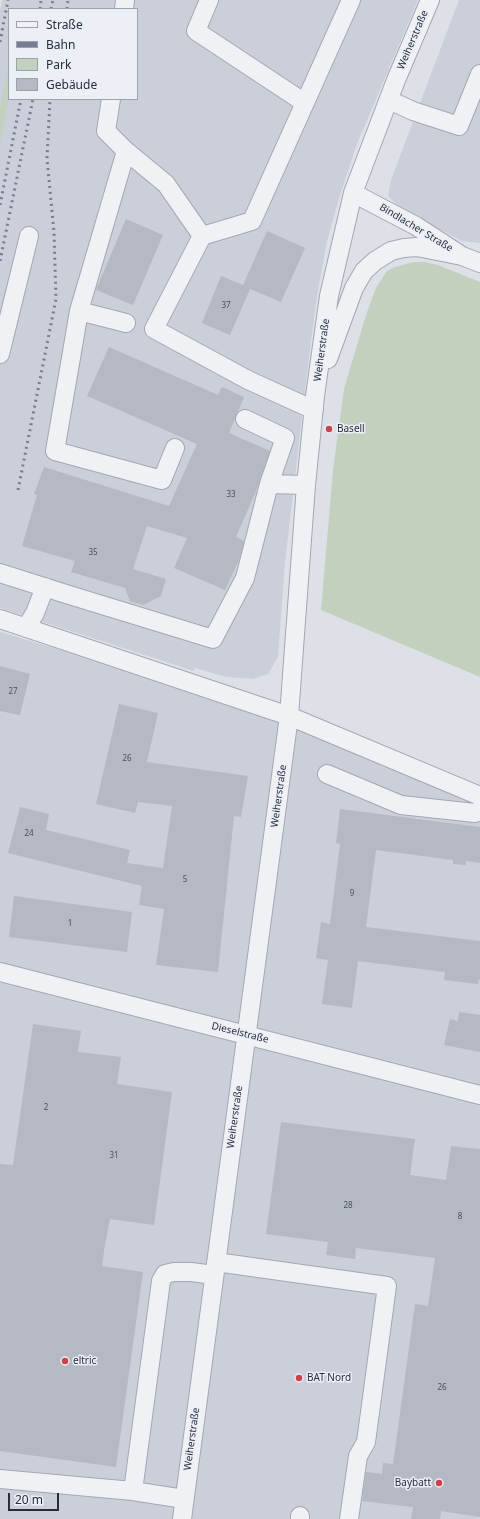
<!DOCTYPE html>
<meta charset="utf-8">
<style>
body{margin:0}
#map{position:relative;width:480px;height:1519px;overflow:hidden;background:#dde0e7;font-family:"Noto Sans",sans-serif}
canvas{display:block}
.legend{position:absolute;left:8px;top:8px;width:130px;height:92px;box-sizing:border-box;background:#eceff5;border:1px solid #9da1ab;margin:0;padding:5px 7px;list-style:none;font-size:12px;color:#272d3d}
.legend li{display:flex;align-items:center;gap:8px;height:20px}
.legend b{width:20px;border:1px solid #9da1ab}
.scale{position:absolute;left:8px;top:1493px;width:51px;height:18px;box-sizing:border-box;border:2px solid #272d3d;border-top:0;padding-left:5px;font-size:12px;line-height:14px;white-space:nowrap;color:#272d3d;-webkit-text-stroke:3px #eceff5;paint-order:stroke}
</style>
<div id="map">
<canvas width="480" height="1519"></canvas>
<ul class="legend">
<li><b style="height:5px;background:#f0f1f5"></b>Straße</li>
<li><b style="height:5px;background:#777e90"></b>Bahn</li>
<li><b style="height:11px;background:#c1d1be"></b>Park</li>
<li><b style="height:11px;background:#b4b9c3"></b>Gebäude</li>
</ul>
<div class="scale">20 m</div>
</div>
<script>
const g = document.querySelector('canvas').getContext('2d');
g.lineJoin = 'round';
function fillPath(path, color) {
  g.fillStyle = color;
  g.fill(path, 'evenodd');
}
function poly(rows) {
  const path = new Path2D();
  for (const r of rows) {
    path.moveTo(r[0], r[1]);
    for (let i = 2; i < r.length; i += 2) path.lineTo(r[i], r[i + 1]);
  }
  return path;
}
function strokePath(path, color, width, dash) {
  g.strokeStyle = color;
  g.lineWidth = width;
  g.lineCap = dash ? 'butt' : 'round';
  g.setLineDash(dash || []);
  g.stroke(path);
}
function write(font, color, halo, rows, align = 'center') {
  g.font = font + ' "Noto Sans",sans-serif';
  g.lineWidth = 3;
  g.setLineDash([]);
  g.textBaseline = 'middle';
  g.strokeStyle = halo;
  g.fillStyle = color;
  for (const [text, x, y, turn = 0] of rows) {
    g.save();
    g.translate(x, y);
    g.rotate((+turn || 0) * Math.PI / 180);
    g.textAlign = isNaN(turn) ? turn : align;
    if (halo) g.strokeText(text, 0, 0);
    g.fillText(text, 0, 0);
    g.restore();
  }
}
fillPath(poly([
 [2,0,418,0,357,144,339,198,327,241,317,296,309,357,285,562,278,657,268,674,253,679,226,677,195,668,194,671,0,608,0,11],
 [9,9,137,9,137,99,9,99],
 [459,0,480,0,480,243,462,241,441,230,399,207,388,196,391,180],
 [0,632,212,695,480,789,480,1519,0,1519]
]), '#cbcfd9');
fillPath(poly([
 [9,64,9,99,0,142,0,107],
 [414,262,425,262,438,265,480,282,480,677,321,610,333,470,344,389,366,315,376,288,387,271,395,267]
]), '#c1d1be');
fillPath(poly([
 [126,219,163,235,133,305,96,290],
 [267,231,305,248,281,302,250,289,230,335,202,323,221,276,243,285],
 [109,347,218,395,222,387,244,397,229,433,270,451,256,491,236,537,244,541,239,560,225,590,174,568,187,538,147,526,133,569,166,579,161,596,143,605,130,601,125,588,71,572,75,561,22,546,37,495,34,494,44,467,169,506,197,444,87,396],
 [0,666,30,674,20,715,0,711],
 [119,704,158,713,147,762,248,776,241,817,234,816,218,972,156,965,164,909,139,905,142,886,8,853,20,807,49,814,46,830,130,850,127,863,163,868,172,806,138,802,135,813,96,804],
 [340,809,480,827,480,863,466,861,466,865,453,864,453,860,376,850,366,927,480,941,480,980,479,979,478,984,444,980,445,972,358,961,352,1008,322,1004,328,960,316,958,321,922,330,924,340,844,336,843],
 [14,896,132,912,127,952,9,937],
 [459,1012,480,1015,480,1052,444,1045,450,1019,458,1021],
 [33,1024,81,1031,78,1052,121,1057,117,1084,172,1092,154,1225,110,1219,105,1244,102,1266,143,1272,116,1467,0,1451,0,1164,13,1165],
 [281,1122,415,1139,410,1175,446,1180,451,1146,480,1149,480,1517,441,1511,440,1519,411,1519,413,1507,362,1501,366,1472,382,1474,383,1463,393,1464,415,1304,428,1306,435,1258,356,1248,355,1259,326,1255,328,1242,266,1234]
]), '#b4b9c3');
const minor = poly([
 [209,0,196,31,305,103],
 [124,9,125,0],
 [111,99,106,131,126,151,166,184,202,236],
 [389,100,413,111,459,126,480,74],
 [126,151,79,311,55,451,162,480,175,448],
 [353,193,416,226,462,256,480,263],
 [79,311,126,323],
 [0,354,29,236],
 [328,359,354,288,364,271,375,261,391,251,404,248,417,247,462,256],
 [314,410,248,380,154,329,202,236,252,221,351,0],
 [245,419,285,438,269,484],
 [0,573,66,594,213,639,245,578,269,484,306,485],
 [0,619,289,716,480,796],
 [26,628,35,613,45,587],
 [327,774,401,805,475,813,480,810],
 [0,972,480,1095],
 [216,1262,387,1286,366,1442,358,1456,349,1519],
 [0,1479,133,1491],
 [184,1499,133,1491,161,1281,165,1274,174,1272,191,1272,214,1275],
 [182,1519,289,716,306,485,315,396,329,296,353,193,396,80,430,0],
 [300,1519,300,1516]
]);
strokePath(minor, '#a3a7b1', 20);
strokePath(minor, '#f0f1f5', 18);
strokePath(poly([
 [40,9,41,0],
 [51,9,53,0],
 [67,9,68,0],
 [0,42,8,0],
 [0,205,21,99],
 [0,261,33,99],
 [18,490,56,299,54,232,47,159,50,99]
]), '#777e90', 3, [2, 4]);
for (const [x, y, r, color] of [
 [329,429,4,"#cc424a"],
 [65,1361,4,"#cc424a"],
 [299,1378,4,"#cc424a"],
 [439,1483,4,"#cc424a"]
]) {
  const dot = new Path2D();
  dot.arc(x, y, r, 0, 2 * Math.PI);
  g.fillStyle = color;
  g.fill(dot);
  strokePath(dot, '#eceff5', 1.5);
}
write('8px', '#4a505e', null, [
 ["37",226,306],
 ["33",231,495],
 ["35",93,553],
 ["27",13,692],
 ["26",127,759],
 ["24",29,834],
 ["5",185,880],
 ["9",352,894],
 ["1",70,924],
 ["2",46,1108],
 ["31",114,1156],
 ["28",348,1206],
 ["8",460,1217],
 ["26",442,1388]
]);
write('10px', '#272d3d', '#eceff5', [
 ["Weiherstraße",413,40,-67],
 ["Bindlacher Straße",416,228,31],
 ["Weiherstraße",322,350,-82],
 ["Weiherstraße",279,796,-82],
 ["Dieselstraße",240,1033,14],
 ["Weiherstraße",235,1117,-82],
 ["Weiherstraße",192,1439,-82]
]);
write('10px', '#272d3d', '#eceff5', [
 ["Basell",337,429],
 ["eltric",73,1361],
 ["BAT Nord",307,1378],
 ["Baybatt",431,1483,"right"]
], 'left');
</script>
